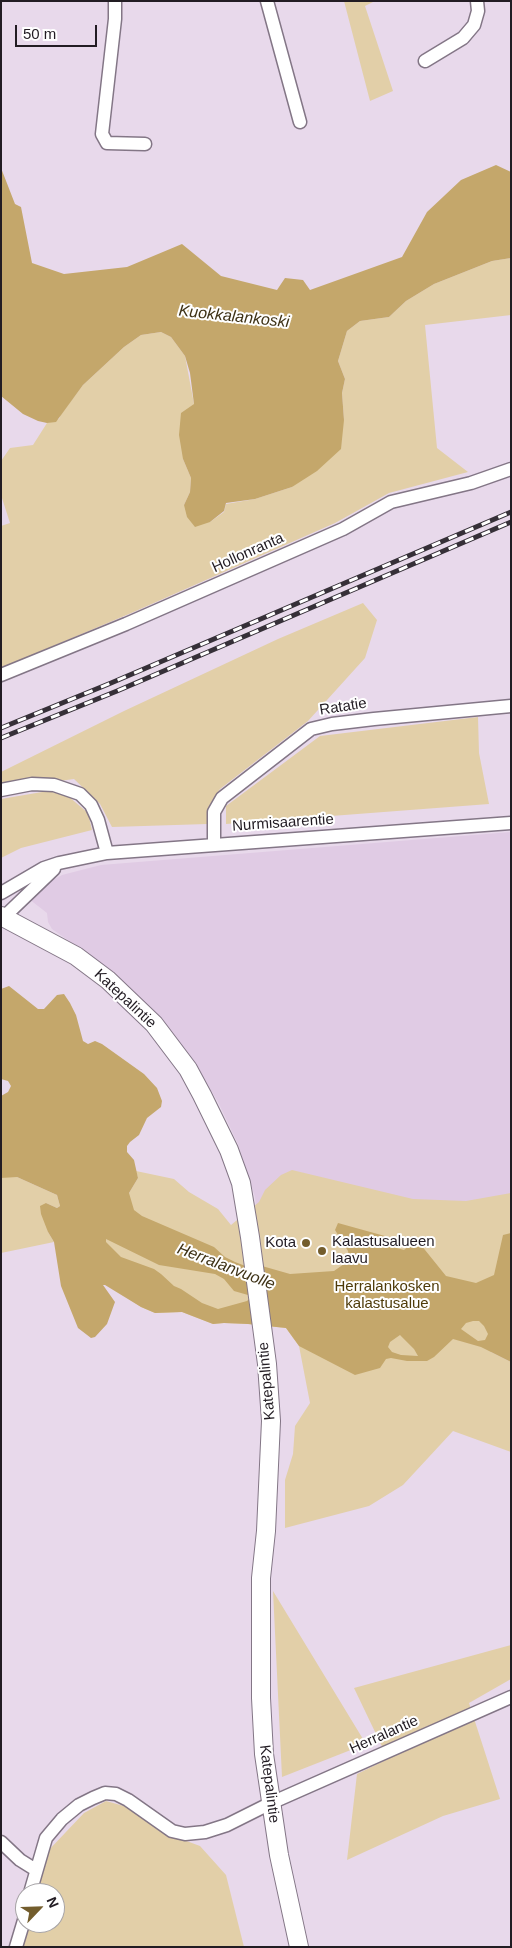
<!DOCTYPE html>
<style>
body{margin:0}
#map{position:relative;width:512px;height:1948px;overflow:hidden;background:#e8d9eb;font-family:Arial,sans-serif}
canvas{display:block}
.frame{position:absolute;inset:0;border:2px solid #221c23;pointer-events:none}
.north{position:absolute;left:15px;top:1883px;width:50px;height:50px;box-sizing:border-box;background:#fff;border:1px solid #a7a4a7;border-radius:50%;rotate:66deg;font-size:14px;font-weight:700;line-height:20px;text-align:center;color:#221c23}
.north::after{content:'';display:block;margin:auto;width:18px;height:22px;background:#735d2d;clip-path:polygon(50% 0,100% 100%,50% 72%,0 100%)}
.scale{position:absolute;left:15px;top:25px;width:82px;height:22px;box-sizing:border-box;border:2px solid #221c23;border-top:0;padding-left:6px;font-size:15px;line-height:18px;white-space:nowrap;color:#221c23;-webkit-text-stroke:4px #fff;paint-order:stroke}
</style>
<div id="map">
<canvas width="512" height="1948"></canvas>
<div class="frame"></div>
<div class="north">N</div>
<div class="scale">50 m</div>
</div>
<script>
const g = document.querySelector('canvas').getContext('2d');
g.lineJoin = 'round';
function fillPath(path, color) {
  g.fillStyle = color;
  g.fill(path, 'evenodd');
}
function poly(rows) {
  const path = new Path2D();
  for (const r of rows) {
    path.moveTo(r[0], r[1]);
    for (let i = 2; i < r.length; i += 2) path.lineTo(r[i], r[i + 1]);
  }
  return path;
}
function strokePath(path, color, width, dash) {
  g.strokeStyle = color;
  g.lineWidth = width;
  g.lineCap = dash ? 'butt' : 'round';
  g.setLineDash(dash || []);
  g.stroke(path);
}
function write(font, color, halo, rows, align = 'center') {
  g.font = font + ' Arial,sans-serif';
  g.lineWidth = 4;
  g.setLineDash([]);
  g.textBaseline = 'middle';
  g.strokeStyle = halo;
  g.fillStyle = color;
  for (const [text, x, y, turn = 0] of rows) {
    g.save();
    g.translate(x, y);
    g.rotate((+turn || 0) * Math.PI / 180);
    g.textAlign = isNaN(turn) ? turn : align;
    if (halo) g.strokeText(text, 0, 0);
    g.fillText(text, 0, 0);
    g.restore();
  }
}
fillPath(poly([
 [511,832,511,1233,262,1266,255,1197,238,1144,218,1102,194,1062,160,1017,137,995,115,973,52,929,48,922,47,913,29,899,49,882,62,875,101,865]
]), '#e0cbe4');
fillPath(poly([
 [344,1,375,1,365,6,393,91,370,101],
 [511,258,511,315,425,325,437,448,468,472,389,493,335,523,129,614,1,668,1,526,10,523,1,495,1,461,10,448,33,445,47,423,59,419,61,414,83,385,124,347,141,335,161,332,171,337,185,356,194,404,183,459,191,478,190,492,184,505,210,522,224,512,226,504,255,499,292,487,344,420,342,393,345,379,338,361,347,331,360,321,389,317,406,301,434,284,492,261],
 [363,603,377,620,365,658,308,721,220,789,209,806,207,824,112,827,100,804,74,779,1,789,1,772,124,711,278,639],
 [478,717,479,753,489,804,226,824,226,806,320,736],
 [48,791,68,796,88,813,92,830,21,848,1,858,1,799],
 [292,1170,413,1199,466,1201,511,1193,511,1326,491,1352,511,1362,511,1452,453,1431,403,1485,369,1506,285,1528,285,1480,293,1454,295,1426,310,1403,299,1346,286,1328,248,1324,224,1323,213,1324,182,1312,155,1313,141,1307,108,1285,103,1285,96,1230,129,1193,138,1178,136,1171,174,1179,189,1192,218,1209,231,1225,259,1202,265,1190,281,1175],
 [9,1176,17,1177,57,1195,60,1206,57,1208,46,1203,48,1232,54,1242,1,1253,1,1178],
 [273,1591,366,1744,282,1777],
 [511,1645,511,1679,469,1703,500,1799,443,1816,347,1860,357,1774,388,1759,354,1688],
 [106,1801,131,1808,165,1833,200,1846,226,1875,244,1947,20,1947,26,1923,55,1923,55,1893,35,1893,46,1853,84,1813]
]), '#e2cfa8');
fillPath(poly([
 [496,165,511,172,511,258,492,261,434,284,406,301,389,317,360,321,347,331,338,361,345,379,342,393,344,420,341,449,317,471,292,487,255,499,226,503,224,511,210,522,195,527,187,517,184,505,190,492,191,478,183,459,179,435,181,413,194,404,190,373,185,356,171,337,161,332,141,335,124,347,83,385,56,422,47,423,38,421,23,414,1,396,1,168,15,204,21,207,32,263,64,274,127,267,182,244,221,276,277,290,285,278,303,280,310,290,402,257,427,212,461,180],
 [9,986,38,1009,44,1009,57,995,64,994,70,1003,76,1015,83,1041,88,1044,95,1041,102,1044,144,1074,157,1088,162,1101,161,1107,147,1118,139,1135,130,1142,127,1146,127,1152,134,1160,138,1178,129,1193,134,1210,142,1216,214,1247,225,1257,235,1262,248,1267,262,1266,290,1274,334,1271,344,1264,349,1257,348,1251,335,1230,338,1223,392,1238,391,1243,393,1247,404,1250,410,1245,421,1245,446,1276,476,1283,494,1275,503,1235,511,1233,511,1362,481,1347,453,1339,434,1357,427,1361,407,1361,391,1358,386,1359,380,1368,355,1375,299,1346,286,1328,248,1324,224,1323,213,1324,182,1312,155,1313,141,1307,105,1285,103,1285,115,1302,107,1324,95,1337,91,1338,78,1328,61,1286,54,1242,48,1232,41,1214,40,1206,46,1203,57,1208,60,1206,57,1195,17,1177,1,1178,1,1096,8,1092,11,1086,8,1081,1,1079,1,989],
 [106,1239,159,1265,215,1274,224,1279,234,1291,248,1295,250,1298,247,1301,218,1309,202,1303,181,1289,174,1286,161,1274,154,1269,121,1257,106,1242],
 [473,1321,479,1321,484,1326,488,1334,485,1340,478,1341,461,1329,466,1323],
 [400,1335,414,1349,418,1356,401,1355,392,1352,388,1347,390,1342]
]), '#c4a76b');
const street = poly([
 [115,1,115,19,102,134,107,143,145,144],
 [267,1,300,122],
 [425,61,463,38,474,25,478,11,477,1],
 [1,675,126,624,343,529,391,502,471,483,511,469],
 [1,790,32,784,54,785,80,794,91,805,98,820,107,853],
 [214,845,214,812,222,798,311,729,332,724,374,719,511,706],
 [1,893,44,868,59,863,107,853,511,823],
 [4,917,54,869],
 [1,1842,20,1860,36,1870],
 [30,1893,46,1838,62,1819,79,1805,93,1798,105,1793,116,1794,128,1800,172,1831,185,1834,205,1832,227,1825,271,1803,511,1697],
 [16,1947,25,1917]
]);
const secondary = poly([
 [1,916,76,956,108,980,154,1024,188,1069,202,1095,229,1150,241,1183,250,1237,267,1364,271,1421,266,1531,261,1578,261,1698,264,1754,279,1855,299,1947]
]);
strokePath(street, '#837686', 15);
strokePath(secondary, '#837686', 20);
strokePath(street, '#fff', 12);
strokePath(secondary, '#fff', 18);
const rail = poly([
 [1,728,111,683,511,512],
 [1,738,117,691,511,522]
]);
strokePath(rail, '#363038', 5);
strokePath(rail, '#fff', 3, [9]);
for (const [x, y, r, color] of [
 [306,1243,5,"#735d2d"],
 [322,1251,5,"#735d2d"]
]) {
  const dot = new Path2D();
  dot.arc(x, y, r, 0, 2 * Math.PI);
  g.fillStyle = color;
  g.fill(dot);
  strokePath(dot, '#fff', 2);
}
write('15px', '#221c23', '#fff', [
 ["Hollonranta",248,553,-24],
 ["Ratatie",343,707,-9],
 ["Nurmisaarentie",283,823,-4],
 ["Katepalintie",125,999,43],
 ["Katepalintie",267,1381,-95],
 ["Herralantie",384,1735,-24],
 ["Katepalintie",269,1784,83]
]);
write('15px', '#221c23', '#fff', [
 ["Kalastusalueen",332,1242],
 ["laavu",332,1259],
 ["Kota",296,1243,"right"]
], 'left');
write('15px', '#4f3b09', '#fff', [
 ["Herralankosken",387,1287],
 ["kalastusalue",387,1304]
]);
write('italic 16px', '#3e3216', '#fff', [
 ["Kuokkalankoski",234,317,6],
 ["Herralanvuolle",226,1267,21]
]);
</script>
